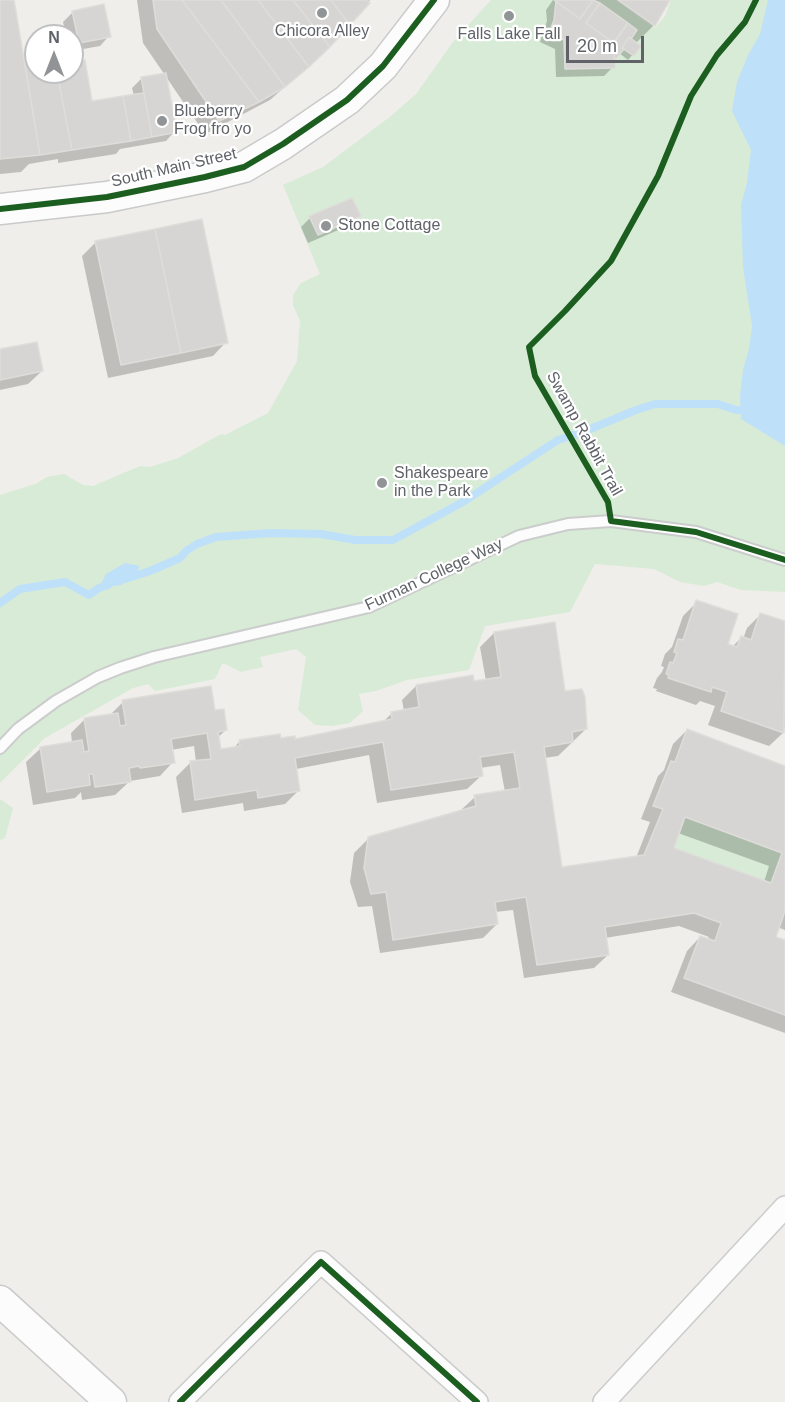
<!DOCTYPE html>
<style>
body{margin:0}
#map{position:relative;width:785px;height:1402px;overflow:hidden;background:#efeeea;font-family:Helvetica,sans-serif}
canvas{display:block}
.north{position:absolute;left:24px;top:24px;width:60px;height:60px;box-sizing:border-box;background:#fff;border:2px solid #bfc1c3;border-radius:50%;rotate:0deg;font-size:16px;font-weight:700;line-height:24px;text-align:center;color:#5f6368}
.north::after{content:'';display:block;margin:auto;width:21px;height:27px;background:#919496;clip-path:polygon(50% 0,100% 100%,50% 72%,0 100%)}
.scale{position:absolute;left:566px;top:36px;width:78px;height:27px;box-sizing:border-box;border:3px solid #5f6368;border-top:0;padding-left:8px;font-size:18px;line-height:21px;white-space:nowrap;color:#5f6368;-webkit-text-stroke:4px #fff;paint-order:stroke}
</style>
<div id="map">
<canvas width="785" height="1402"></canvas>
<div class="north">N</div>
<div class="scale">20 m</div>
</div>
<script>
const g = document.querySelector('canvas').getContext('2d');
g.lineJoin = 'round';
function fillPath(path, color) {
  g.fillStyle = color;
  g.fill(path, 'evenodd');
}
function poly(rows) {
  const path = new Path2D();
  for (const r of rows) {
    path.moveTo(r[0], r[1]);
    for (let i = 2; i < r.length; i += 2) path.lineTo(r[i], r[i + 1]);
  }
  return path;
}
function strokePath(path, color, width, dash) {
  g.strokeStyle = color;
  g.lineWidth = width;
  g.lineCap = dash ? 'butt' : 'round';
  g.setLineDash(dash || []);
  g.stroke(path);
}
function write(font, color, halo, rows, align = 'center') {
  g.font = font + ' Helvetica,sans-serif';
  g.lineWidth = 4.5;
  g.setLineDash([]);
  g.textBaseline = 'middle';
  g.strokeStyle = halo;
  g.fillStyle = color;
  for (const [text, x, y, turn = 0] of rows) {
    g.save();
    g.translate(x, y);
    g.rotate((+turn || 0) * Math.PI / 180);
    g.textAlign = isNaN(turn) ? turn : align;
    if (halo) g.strokeText(text, 0, 0);
    g.fillText(text, 0, 0);
    g.restore();
  }
}
fillPath(poly([
 [491,0,616,0,655,28,665,16,671,0,785,0,785,592,741,590,717,582,704,586,680,582,654,569,595,564,570,612,485,626,469,670,407,680,376,691,359,694,363,711,350,723,332,726,315,725,298,710,306,657,296,649,260,657,263,667,241,672,225,664,222,664,215,679,155,691,148,684,133,688,45,738,0,783,0,495,35,484,47,477,64,474,83,485,93,486,140,466,150,467,178,458,221,434,225,435,268,413,297,361,300,321,293,305,293,295,301,283,320,274,283,185,323,167,391,116,416,94,453,42],
 [0,799,13,808,5,838,0,840],
 [685,817,782,853,771,883,674,848]
]), '#d8ebd6');
fillPath(poly([
 [768,0,785,0,785,446,741,419,740,396,743,370,749,349,752,326,743,267,741,205,747,183,751,150,732,111,737,82,748,55,760,34],
 [125,563,140,566,134,578,121,585,99,588,106,574]
]), '#bfe0f9');
fillPath(poly([
 [0,0,13,0,24,65,36,63,36,72,72,72,72,63,90,103,134,96,132,88,141,79,175,131,166,141,120,149,116,154,58,163,58,159,29,164,21,172,0,174],
 [137,0,370,0,314,61,270,100,205,134,143,43],
 [553,0,668,0,654,25,635,44,639,47,628,60,619,53,613,61,613,67,604,76,556,77,555,49,540,42,547,21,546,10],
 [73,12,109,36,100,46,72,51,72,36,66,36,63,22],
 [359,216,350,225,308,243,301,227,310,218],
 [96,242,226,342,213,356,108,378,82,256],
 [0,351,42,371,28,384,0,390],
 [697,602,726,645,732,647,741,638,743,639,747,628,761,614,785,623,785,726,783,733,769,746,708,725,715,706,700,701,696,705,656,691,657,689,653,688,657,678,662,672,664,667,661,666,665,654,672,647,683,616],
 [494,633,564,693,586,729,558,756,544,758,561,869,636,858,650,822,641,819,658,776,664,770,673,744,687,730,785,768,785,930,777,927,774,937,785,942,785,1033,671,992,687,951,700,937,707,940,709,937,679,926,605,938,608,955,594,968,524,978,513,910,495,912,497,924,483,938,380,953,372,906,358,907,350,882,354,853,369,838,461,810,475,797,505,792,500,765,480,768,481,776,467,789,377,803,369,755,296,769,299,790,285,804,244,811,243,803,182,813,176,777,190,763,196,762,194,746,171,750,173,762,160,776,130,781,115,795,82,800,81,792,75,798,33,805,26,762,40,749,72,743,71,733,84,720,109,716,123,702,213,712,226,730,217,738,219,751,233,749,240,741,294,740,383,722,392,713,404,711,402,700,416,686,486,681,480,647],
 [678,833,769,866,764,882,672,849]
]), '#0003');
strokePath(poly([
 [125,579,150,571,180,558,186,551,197,544,216,537,271,533,321,534,355,540,393,540,463,502,558,440,583,432,636,410,655,404,718,404,736,410,751,410],
 [0,603,20,589,65,582,89,595,99,588,108,585]
]), '#bfe0f9', 8);
const building = poly([
 [0,0,14,0,40,155,0,159,0,0],
 [153,0,182,0,259,102,219,121,157,29,153,0],
 [182,0,221,0,285,87,259,102,182,0],
 [221,0,258,0,309,67,285,87,221,0],
 [258,0,293,0,330,47,309,67,258,0],
 [293,0,331,0,350,25,330,47,293,0],
 [331,0,367,0,370,3,350,25,331,0],
 [554,0,593,0,580,19,554,0],
 [593,0,600,3,586,23,614,43,615,68,565,69,564,40,549,33,554,20,556,1,580,19,593,0],
 [618,0,670,0,655,26,618,0],
 [600,3,628,23,614,43,586,23,600,3],
 [104,4,111,37,79,43,72,11,104,4],
 [628,23,637,30,631,39,629,37,622,48,624,49,614,61,614,42,628,23],
 [629,37,641,46,634,56,622,48,629,37],
 [85,60,92,101,123,96,131,141,72,150,57,72,72,72,72,62,85,60],
 [36,62,36,72,57,72,72,150,40,155,25,64,36,62],
 [166,73,177,132,152,137,141,77,166,73],
 [144,93,152,137,131,141,123,96,144,93],
 [352,198,361,216,318,235,309,216,352,198],
 [202,219,228,343,181,353,155,229,202,219],
 [155,229,181,353,121,365,95,241,155,229],
 [37,342,43,371,0,380,0,349,37,342],
 [696,600,738,614,728,644,737,647,741,636,751,640,760,613,785,621,784,733,721,711,727,692,712,687,711,692,668,678,669,675,666,674,670,662,673,663,677,653,674,652,678,639,683,640,696,600],
 [555,622,565,691,582,689,585,697,587,729,572,732,573,742,544,747,562,867,644,855,663,809,653,806,671,761,675,762,687,729,785,766,785,911,776,937,785,940,785,1015,684,978,700,936,715,941,721,923,694,913,605,927,609,955,537,965,526,897,495,902,498,924,393,940,386,892,371,894,364,868,368,837,476,806,474,795,520,788,514,752,480,757,483,776,391,790,383,742,295,758,300,791,258,798,257,790,195,800,190,761,211,759,207,733,171,739,175,763,140,768,139,766,129,768,131,782,95,787,93,774,89,774,90,785,47,792,40,747,82,740,84,752,89,751,84,718,118,713,120,726,126,725,122,700,211,686,215,710,224,709,227,730,218,732,221,749,240,746,239,740,280,734,281,738,295,736,295,739,392,719,391,712,419,707,416,685,473,675,474,681,501,677,494,632,555,622],
 [685,817,782,853,771,883,674,848,685,817]
]);
fillPath(building, '#d6d5d3');
strokePath(building, '#deddd9', 1.5);
const lane = poly([
 [0,748,18,729,56,701,98,677,120,668,154,657,369,607,519,536,568,524,611,521,696,532,785,560]
]);
const street = poly([
 [180,1402,321,1262,477,1402],
 [604,1402,785,1207]
]);
const secondary = poly([
 [0,209,107,197,205,177,244,167,283,144,347,100,383,66,434,0],
 [0,1301,111,1402]
]);
strokePath(lane, '#cbcccc', 14);
strokePath(street, '#cbcccc', 24);
strokePath(secondary, '#cacacb', 33);
strokePath(lane, '#fdfcfc', 10);
strokePath(street, '#fdfcfc', 21);
strokePath(secondary, '#fdfcfc', 30);
strokePath(poly([
 [756,0,745,22,717,55,691,96,658,176,611,261,565,311,529,347,535,376,608,502,611,521,696,532,785,560],
 [0,209,107,197,205,177,244,167,283,144,347,100,383,66,434,0],
 [180,1402,321,1262,477,1402]
]), '#1b5e20', 6);
for (const [x, y, r, color] of [
 [322,13,6,"#919496"],
 [509,16,6,"#919496"],
 [162,121,6,"#919496"],
 [326,226,6,"#919496"],
 [382,483,6,"#919496"]
]) {
  const dot = new Path2D();
  dot.arc(x, y, r, 0, 2 * Math.PI);
  g.fillStyle = color;
  g.fill(dot);
  strokePath(dot, '#fff', 2);
}
write('16px', '#5f6368', '#fff', [
 ["Chicora Alley",322,32,"center"],
 ["Falls Lake Fall",509,35,"center"],
 ["Blueberry",174,112],
 ["Frog fro yo",174,130],
 ["Stone Cottage",338,226],
 ["Shakespeare",394,474],
 ["in the Park",394,492]
], 'left');
write('16px', '#5f6368', '#fff', [
 ["South Main Street",174,168,-13],
 ["Swamp Rabbit Trail",584,434,61],
 ["Furman College Way",434,575,-25]
]);
</script>
